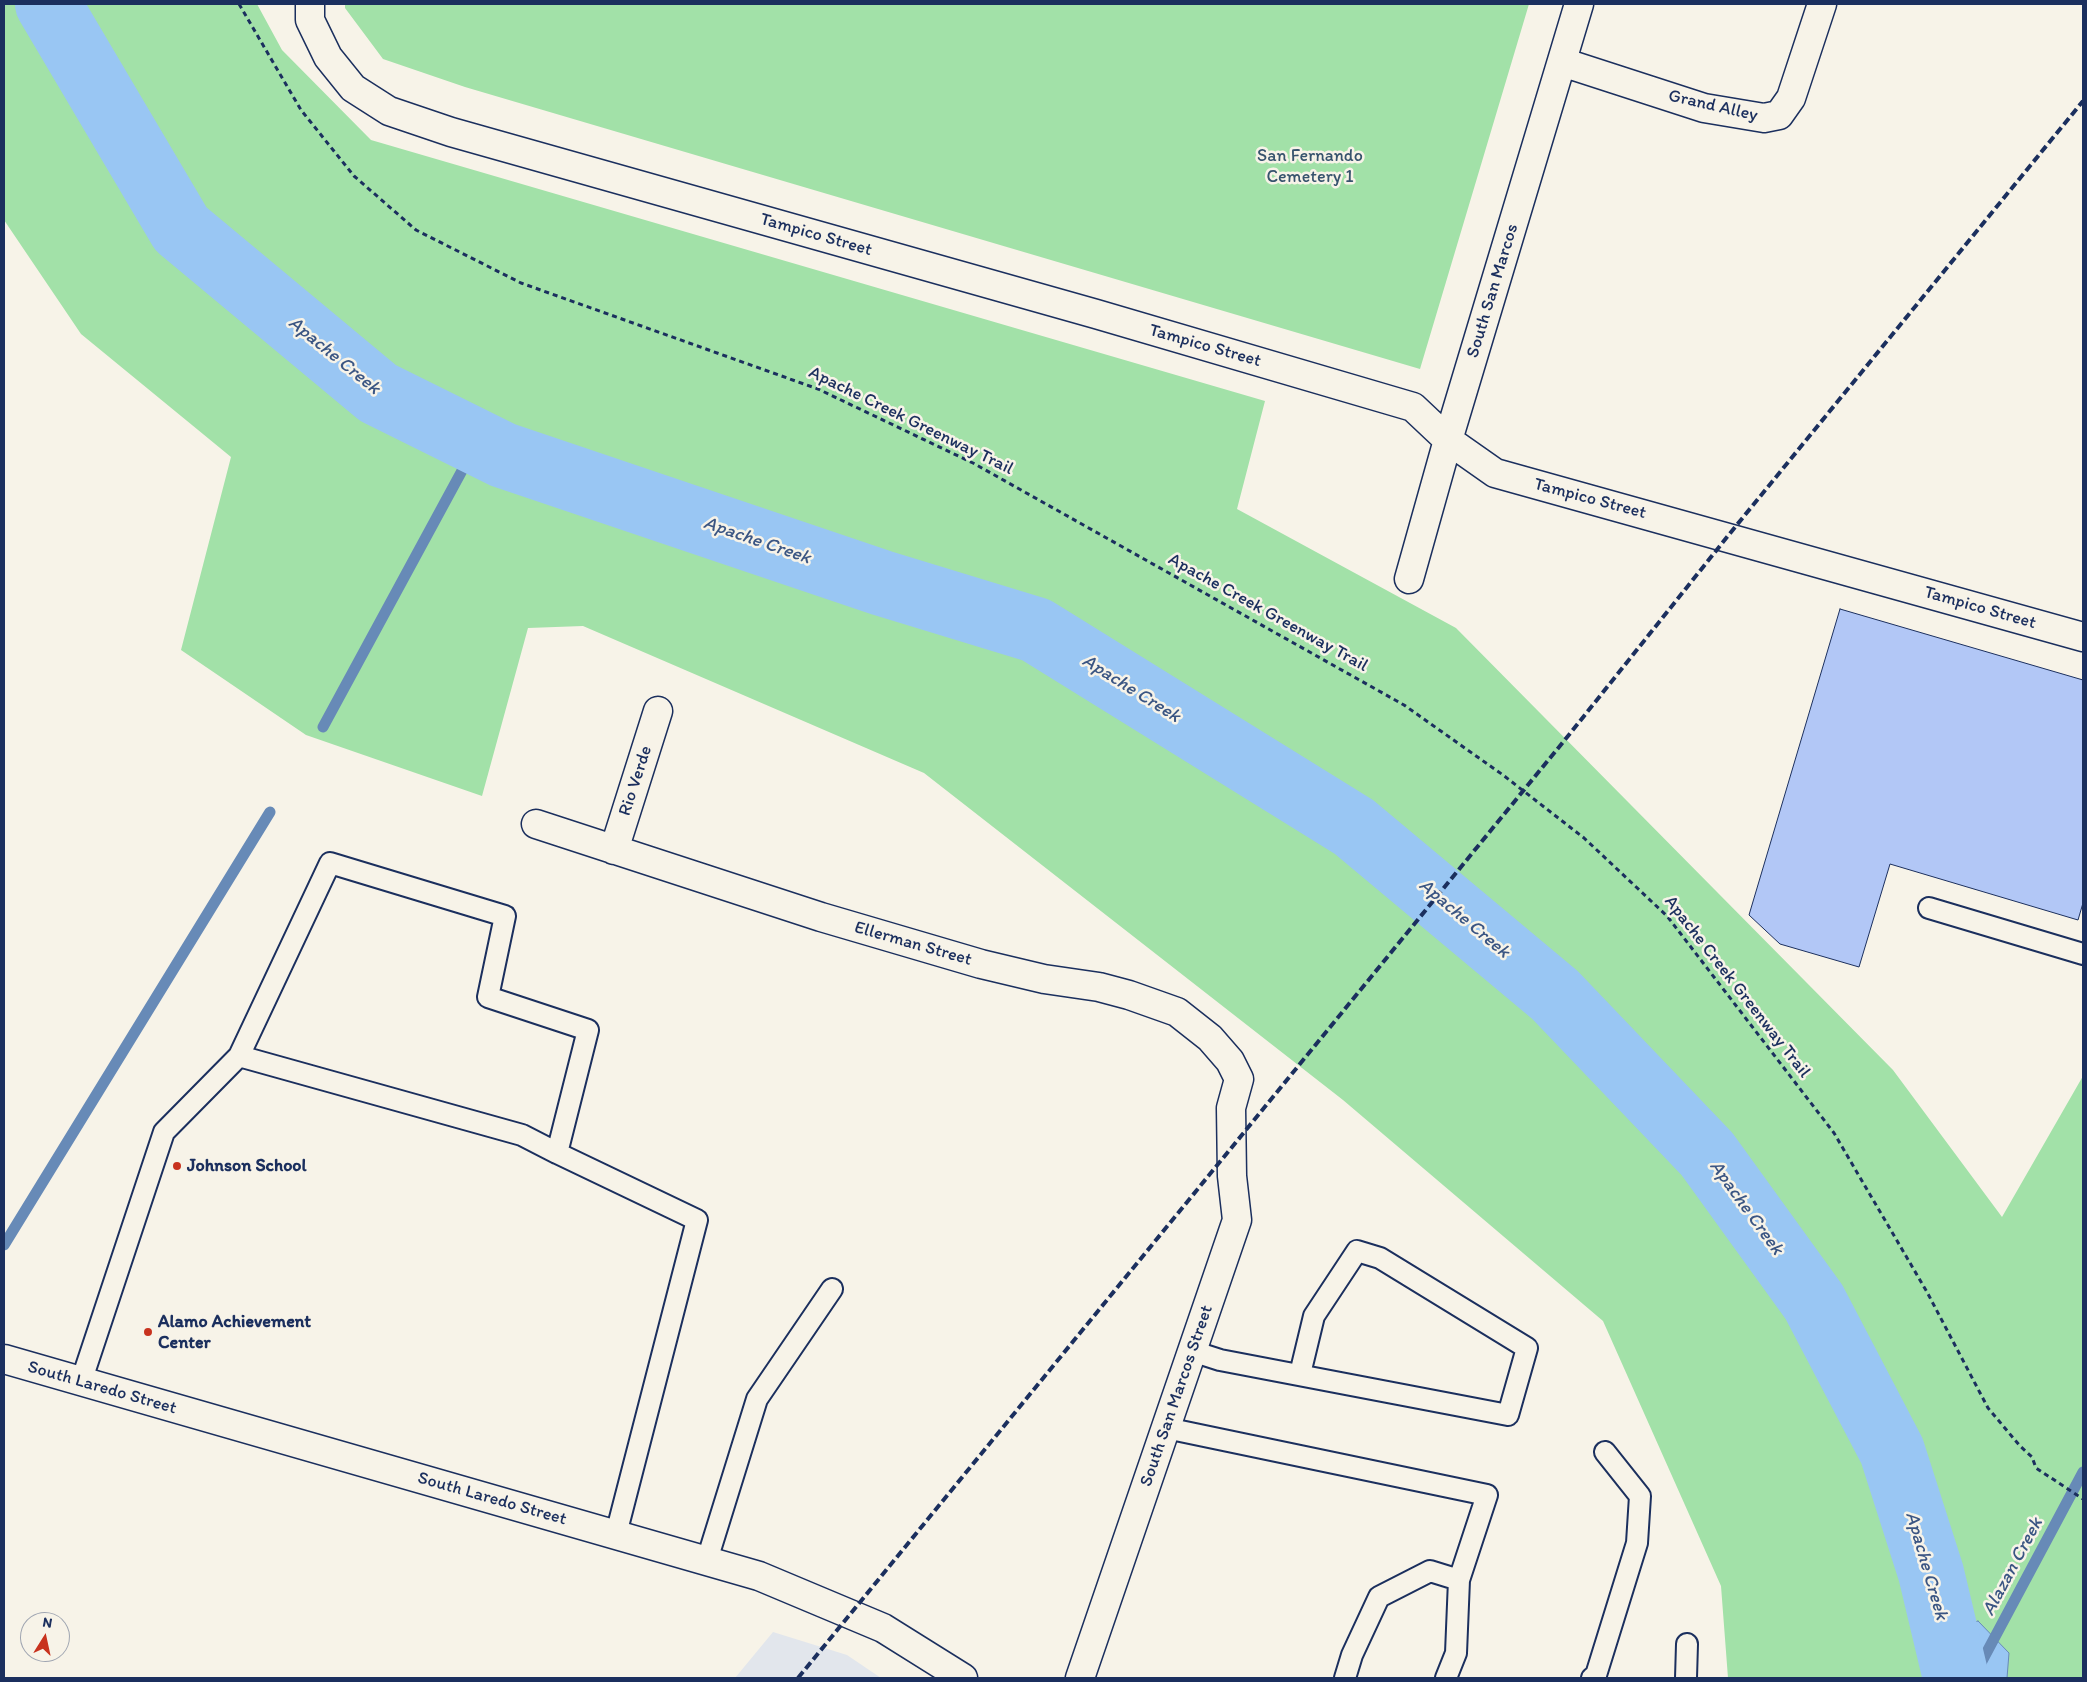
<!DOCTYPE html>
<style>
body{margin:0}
#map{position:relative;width:2087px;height:1682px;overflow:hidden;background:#f7f3e8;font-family:Itim,sans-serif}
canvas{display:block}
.frame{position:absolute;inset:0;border:5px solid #1b2f5e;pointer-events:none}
.north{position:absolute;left:20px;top:1612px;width:50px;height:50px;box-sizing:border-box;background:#f7f3e8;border:1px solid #9fa5b1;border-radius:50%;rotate:10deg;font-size:14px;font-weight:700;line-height:20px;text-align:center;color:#1b2f5e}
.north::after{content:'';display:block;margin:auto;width:18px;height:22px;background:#c8321e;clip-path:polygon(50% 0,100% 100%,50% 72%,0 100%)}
</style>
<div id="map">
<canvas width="2087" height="1682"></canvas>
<div class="frame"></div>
<div class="north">N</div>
</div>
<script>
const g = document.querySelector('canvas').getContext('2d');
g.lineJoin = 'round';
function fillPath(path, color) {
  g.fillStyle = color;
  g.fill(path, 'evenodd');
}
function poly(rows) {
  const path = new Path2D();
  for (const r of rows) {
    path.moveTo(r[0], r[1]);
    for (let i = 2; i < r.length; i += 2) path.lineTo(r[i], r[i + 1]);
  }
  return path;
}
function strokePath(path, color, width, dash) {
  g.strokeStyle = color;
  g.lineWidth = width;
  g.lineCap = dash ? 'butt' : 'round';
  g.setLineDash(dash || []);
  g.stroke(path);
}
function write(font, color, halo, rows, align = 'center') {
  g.font = font + ' Itim,sans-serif';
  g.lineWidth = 5;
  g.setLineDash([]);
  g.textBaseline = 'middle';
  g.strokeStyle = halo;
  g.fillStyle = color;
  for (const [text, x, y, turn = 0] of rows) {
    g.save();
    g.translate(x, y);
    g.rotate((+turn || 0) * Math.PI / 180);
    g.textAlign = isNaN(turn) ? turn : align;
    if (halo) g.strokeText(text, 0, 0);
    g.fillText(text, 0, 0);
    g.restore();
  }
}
fillPath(poly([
 [773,1632,847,1655,881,1678,735,1678]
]), '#e2e6ec');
fillPath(poly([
 [4,4,257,4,282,50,371,140,1265,401,1237,509,1456,628,1893,1070,2002,1217,2083,1076,2083,1678,1728,1678,1721,1586,1603,1321,1343,1100,924,773,583,626,528,628,482,796,306,735,181,650,231,457,81,334,4,220],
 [345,4,1529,4,1420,369,465,87,383,59,345,8]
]), '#a2e1a8');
const water = poly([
 [1978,1621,2009,1653,2007,1678,1931,1678,1927,1638,1978,1621]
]);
fillPath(water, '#99c6f3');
strokePath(water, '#678ab7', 1);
strokePath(poly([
 [323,727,477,443],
 [4,1245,270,812],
 [1973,1678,2083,1472]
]), '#678ab7', 11);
strokePath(poly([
 [48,4,181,229,378,393,503,455,882,583,1036,630,1354,827,1555,995,1707,1154,1814,1302,1892,1451,1931,1573,1956,1678]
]), '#99c6f3', 66);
const building = poly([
 [1840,609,2083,680,2083,903,2078,920,1890,864,1859,967,1780,944,1749,915,1840,609]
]);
fillPath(building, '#b2c7f6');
strokePath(building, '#1b2f5e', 1);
const service = poly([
 [1929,908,2083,954],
 [557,1153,588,1030,488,997,505,916,330,863,239,1056,522,1135,557,1153,697,1220,616,1534],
 [1192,1351,1220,1360,1508,1415,1527,1348,1380,1258,1357,1251,1314,1316,1300,1374],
 [81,1382,164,1132,239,1056],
 [1166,1428,1487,1495,1459,1580],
 [707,1560,757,1399,832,1289],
 [1345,1678,1352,1655,1379,1597,1430,1571,1459,1580,1456,1653,1446,1678],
 [1592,1678,1596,1675,1637,1543,1640,1496,1605,1452],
 [1686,1678,1687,1644]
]);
const minor = poly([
 [310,4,310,20,328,57,353,88,389,111,451,132,1096,314,1413,407,1448,440,1495,473,2083,637],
 [1562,62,1704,108,1764,118,1779,115,1791,98,1822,4],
 [1409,579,1448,440,1579,4],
 [536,824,821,917,981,964,1044,979,1099,987,1129,995,1177,1012,1210,1038,1230,1061,1239,1079,1231,1108,1232,1176,1237,1220,1080,1678],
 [614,850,658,711]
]);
const secondary = poly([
 [4,1359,759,1576,883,1628,963,1678]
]);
strokePath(service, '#1b2f5e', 24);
strokePath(minor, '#1b2f5e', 31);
strokePath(secondary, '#1b2f5e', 31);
strokePath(poly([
 [239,4,301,110,354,176,416,230,521,283,818,389,973,463,1404,705,1503,775,1584,838,1667,916,1834,1133,1927,1292,1988,1408,2020,1446,2032,1457,2036,1468,2083,1499]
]), '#1b2f5e', 3, [5, 4]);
strokePath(service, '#f7f3e8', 20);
strokePath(minor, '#f7f3e8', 28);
strokePath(secondary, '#f7f3e8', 28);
strokePath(poly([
 [798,1678,1568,736,1727,537,2083,101]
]), '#1b2f5e', 4, [8, 4]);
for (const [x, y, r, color] of [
 [177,1166,5,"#c8321e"],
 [148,1332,5,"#c8321e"]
]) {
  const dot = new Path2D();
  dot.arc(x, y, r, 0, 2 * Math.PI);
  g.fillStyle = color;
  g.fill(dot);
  strokePath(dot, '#f7f3e8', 2);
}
write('18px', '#1b2f5e', '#f7f3e8', [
 ["Grand Alley",1713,106,13],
 ["Tampico Street",816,235,16],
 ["South San Marcos",1493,291,-73],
 ["Tampico Street",1205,346,16],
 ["Apache Creek Greenway Trail",911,421,26],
 ["Tampico Street",1590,499,15],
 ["Tampico Street",1980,608,16],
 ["Apache Creek Greenway Trail",1268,613,29],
 ["Rio Verde",636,781,-72],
 ["Ellerman Street",913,944,16],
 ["Apache Creek Greenway Trail",1737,987,52],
 ["South Laredo Street",102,1388,16],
 ["South San Marcos Street",1177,1396,-71],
 ["South Laredo Street",492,1499,16]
]);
write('18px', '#36536d', '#f7f3e8', [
 ["San Fernando",1310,156],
 ["Cemetery 1",1310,177]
]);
write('bold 18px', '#1b2f5e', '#f7f3e8', [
 ["Johnson School",187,1166],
 ["Alamo Achievement",158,1322],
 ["Center",158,1343]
], 'left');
write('italic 19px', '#3a5583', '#f7f3e8', [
 ["Apache Creek",334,356,39],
 ["Apache Creek",757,541,19],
 ["Apache Creek",1131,689,32],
 ["Apache Creek",1464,919,40],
 ["Apache Creek",1746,1208,54],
 ["Apache Creek",1926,1566,74],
 ["Alazan Creek",2013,1567,-62]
]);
</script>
